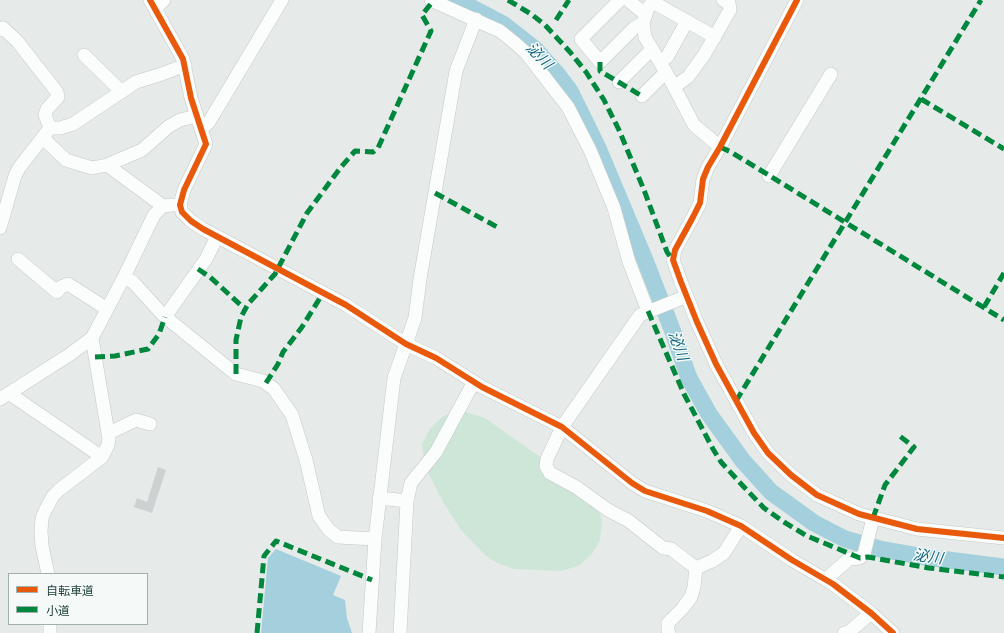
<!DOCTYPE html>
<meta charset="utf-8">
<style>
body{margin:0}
#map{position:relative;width:1004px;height:633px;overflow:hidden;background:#e6ebe9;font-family:"Public Sans","Noto Sans JP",sans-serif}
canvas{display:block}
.legend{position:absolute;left:8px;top:573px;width:140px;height:52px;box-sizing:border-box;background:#f5faf8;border:1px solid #a0b0ad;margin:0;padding:5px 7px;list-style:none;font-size:12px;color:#21423c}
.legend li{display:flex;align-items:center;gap:8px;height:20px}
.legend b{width:20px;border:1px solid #a0b0ad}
</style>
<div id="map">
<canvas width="1004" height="633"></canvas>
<ul class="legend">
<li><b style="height:5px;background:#e8590c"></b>自転車道</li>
<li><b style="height:5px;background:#00873e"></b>小道</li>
</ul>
</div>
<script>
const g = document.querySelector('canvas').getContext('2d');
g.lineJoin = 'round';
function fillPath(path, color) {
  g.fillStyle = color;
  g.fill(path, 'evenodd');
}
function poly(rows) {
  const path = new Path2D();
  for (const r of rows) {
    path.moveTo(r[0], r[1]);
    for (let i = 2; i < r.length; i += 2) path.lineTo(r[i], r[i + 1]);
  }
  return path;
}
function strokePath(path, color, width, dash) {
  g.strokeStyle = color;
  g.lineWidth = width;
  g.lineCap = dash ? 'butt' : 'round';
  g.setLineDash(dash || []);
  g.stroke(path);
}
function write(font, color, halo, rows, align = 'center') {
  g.font = font + ' "Public Sans","Noto Sans JP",sans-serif';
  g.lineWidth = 3;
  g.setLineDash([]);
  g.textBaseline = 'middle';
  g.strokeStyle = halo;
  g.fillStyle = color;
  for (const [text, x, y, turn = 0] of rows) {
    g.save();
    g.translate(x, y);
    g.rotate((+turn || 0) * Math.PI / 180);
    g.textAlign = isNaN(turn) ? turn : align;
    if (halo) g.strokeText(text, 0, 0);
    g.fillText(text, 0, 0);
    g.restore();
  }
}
fillPath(poly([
 [460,410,485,418,578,484,598,505,602,521,600,540,592,554,580,565,562,571,514,569,497,563,486,556,461,530,443,502,425,467,422,444,430,429,441,418,450,413]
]), '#cee6d7');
fillPath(poly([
 [276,549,341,576,333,595,345,600,347,618,352,633,261,633,268,558]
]), '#a4d0dd');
strokePath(poly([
 [457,0,503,24,536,50,558,75,570,91,598,148,645,260,673,332,689,378,709,414,743,461,771,492,814,523,845,539,880,549,925,557,1004,567]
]), '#a4d0dd', 17);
fillPath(poly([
 [158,467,166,470,152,513,134,507,137,498,147,502]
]), '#ccd2d1');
const minor = poly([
 [150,0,183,59,191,98,206,144,184,190,180,205,182,212,191,221,203,229,346,305,406,344,436,358,482,387,562,427,632,483,645,491,707,511,741,526,792,560,833,584,871,613,893,633],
 [431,0,500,31,515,43,526,53,568,107,590,150,614,208,629,262,648,311],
 [620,0,581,39,600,62,634,28,643,23],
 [628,0,646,15],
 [654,0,648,8,643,23,645,37,671,81,694,125,720,147],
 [797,0,720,147,708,167,703,179,700,203,693,217,675,250,673,260,681,282,697,322,716,364,754,433,768,453,791,475,817,495,859,514,917,529,1004,538],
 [653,2,715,37],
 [155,9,164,0],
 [0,30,3,28,17,41,57,92,58,97,47,109,45,115,50,128,19,168,15,176,0,228],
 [84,55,122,92],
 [660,62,667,57,687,21],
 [619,82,652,49],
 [674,87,688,77,704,55,730,10,729,3,723,0],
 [642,96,666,72],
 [50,128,60,128,73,124,136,82,162,74,185,65],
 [202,129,209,122,282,0],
 [44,137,48,143,66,160,92,168,107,165,163,206,172,205],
 [107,165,142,150,168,127,180,120,197,116],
 [769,176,831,74],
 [18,259,57,292,61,287,68,284,107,309],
 [124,277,133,282,163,315,227,367,236,374,263,381,274,389,292,415,306,460,319,516,329,530,338,537,375,539],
 [687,296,640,315,562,427,547,459,546,466,550,473,576,487,608,510,629,521,663,548,671,549,696,568],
 [165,317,206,259,217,237],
 [10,394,102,457],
 [0,399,69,355,92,338,124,277,154,215,163,206],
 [109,433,136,420,150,424],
 [379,498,407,501],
 [696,568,712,561,724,553,741,526],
 [48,574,42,546,41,531,42,518,45,511,53,496,59,490,102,457,108,445,109,439,92,338],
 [826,579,849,559,860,558,864,554,873,518],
 [50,633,50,624],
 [369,633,375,539,394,378,415,318,420,279,456,71,476,19],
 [400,633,407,501,411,483,436,452,470,389,475,383],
 [669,633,668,631,668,623,682,609,691,597,694,587,696,568],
 [844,633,849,632,871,613]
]);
strokePath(minor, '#c3c8c6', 14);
strokePath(minor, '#fbfcfc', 13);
strokePath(poly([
 [508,0,531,14,545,25,570,52,586,72,604,100,619,130,644,190,667,252,673,260],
 [556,20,569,0],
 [600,62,600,71,642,96],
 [921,99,1004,149],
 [720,147,731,152,1004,320],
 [435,193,499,228],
 [198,269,210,277,245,309],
 [984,307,1004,273],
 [648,311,684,394,713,449,721,462,743,486,764,508,784,522,807,536,860,558,868,557,929,568,1004,577],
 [95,357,115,356,148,349,159,334,165,317],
 [236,374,236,340,241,317,248,304,275,274,307,213,341,167,355,151,373,152,378,148,431,31,422,15,433,1],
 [266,383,278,364,283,352,302,327,323,293],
 [736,401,981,0],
 [873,518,885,485,914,447,897,434],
 [257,633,264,556,276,541,372,580]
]), '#00873e', 5, [10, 5]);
strokePath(poly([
 [150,0,183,59,191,98,206,144,184,190,180,205,182,212,191,221,203,229,346,305,406,344,436,358,482,387,562,427,632,483,645,491,707,511,741,526,792,560,833,584,871,613,893,633],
 [797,0,720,147,708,167,703,179,700,203,693,217,675,250,673,260,681,282,697,322,716,364,754,433,768,453,791,475,817,495,859,514,917,529,1004,538]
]), '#e8590c', 6);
write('italic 15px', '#156883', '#f5faf8', [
 ["泌川",539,56,46],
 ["泌川",678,346,70],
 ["泌川",928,557,8]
]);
</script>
